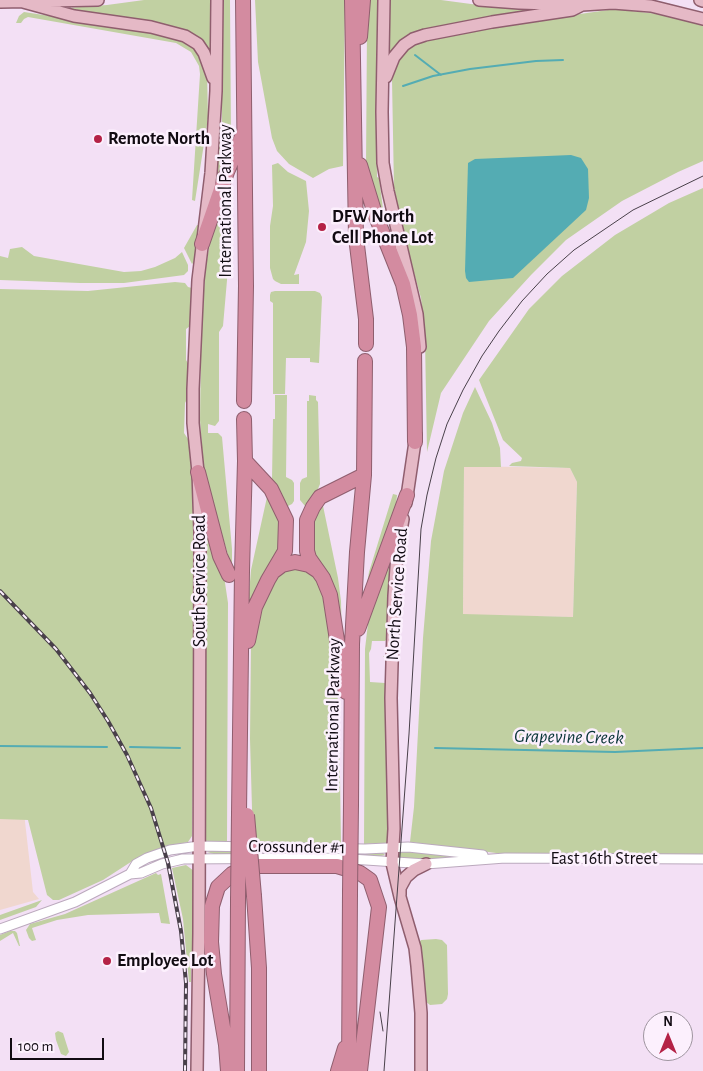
<!DOCTYPE html>
<style>
body{margin:0}
#map{position:relative;width:703px;height:1071px;overflow:hidden;background:#f3e0f5;font-family:"Alegreya Sans",sans-serif}
canvas{display:block}
.north{position:absolute;left:643px;top:1011px;width:50px;height:50px;box-sizing:border-box;background:#fcf0fd;border:1px solid #9e949f;border-radius:50%;rotate:0deg;font-size:14px;font-weight:700;line-height:20px;text-align:center;color:#110b12}
.north::after{content:'';display:block;margin:auto;width:18px;height:22px;background:#b42246;clip-path:polygon(50% 0,100% 100%,50% 72%,0 100%)}
.scale{position:absolute;left:10px;top:1038px;width:94px;height:22px;box-sizing:border-box;border:2px solid #110b12;border-top:0;padding-left:6px;font-size:15px;line-height:18px;white-space:nowrap;color:#110b12;-webkit-text-stroke:4px #fcf0fd;paint-order:stroke}
</style>
<div id="map">
<canvas width="703" height="1071"></canvas>
<div class="north">N</div>
<div class="scale">100 m</div>
</div>
<script>
const g = document.querySelector('canvas').getContext('2d');
g.lineJoin = 'round';
function fillPath(path, color) {
  g.fillStyle = color;
  g.fill(path, 'evenodd');
}
function poly(rows) {
  const path = new Path2D();
  for (const r of rows) {
    path.moveTo(r[0], r[1]);
    for (let i = 2; i < r.length; i += 2) path.lineTo(r[i], r[i + 1]);
  }
  return path;
}
function strokePath(path, color, width, dash) {
  g.strokeStyle = color;
  g.lineWidth = width;
  g.lineCap = dash ? 'butt' : 'round';
  g.setLineDash(dash || []);
  g.stroke(path);
}
function write(font, color, halo, rows, align = 'center') {
  g.font = font + ' "Alegreya Sans",sans-serif';
  g.lineWidth = 5;
  g.setLineDash([]);
  g.textBaseline = 'middle';
  g.strokeStyle = halo;
  g.fillStyle = color;
  for (const [text, x, y, turn = 0] of rows) {
    g.save();
    g.translate(x, y);
    g.rotate((+turn || 0) * Math.PI / 180);
    g.textAlign = isNaN(turn) ? turn : align;
    if (halo) g.strokeText(text, 0, 0);
    g.fillText(text, 0, 0);
    g.restore();
  }
}
fillPath(poly([
 [464,466,570,468,577,482,573,617,463,615],
 [0,804,23,804,33,892,39,899,0,910]
]), '#f0d7cf');
fillPath(poly([
 [144,0,211,0,211,57,182,29,175,27,67,11,67,8,107,5],
 [221,0,230,0,231,135,222,176,209,213,218,129,222,129],
 [255,0,345,0,343,166,329,169,313,178,289,164,277,151,272,138,258,62],
 [369,0,381,0,376,107,377,177,379,178,383,209,385,209,391,244,366,166,367,27],
 [389,0,441,0,486,6,535,10,536,13,427,30,389,58],
 [615,9,658,14,703,25,703,161,678,172,622,201,566,240,531,275,489,321,441,393,427,452,425,339,421,298,408,251,394,188,392,80,399,58,413,45,438,37,489,27],
 [24,12,180,36,199,52,207,72,208,118,195,201,192,200,200,74,199,66,191,52,176,43,28,17,24,19,21,23,16,23,19,16],
 [278,163,288,172,306,181,309,211,306,242,294,275,299,274,299,284,281,284,275,281,273,279,270,268,270,226,273,206,272,165],
 [227,183,231,183,230,246,223,326,219,332,219,421,215,426,208,424,208,433,218,433,222,437,232,549,232,569,207,482,203,461,200,420,201,344,205,272,211,236],
 [703,188,703,855,504,854,410,842,414,807,423,638,431,541,444,471,463,413,475,387,492,423,500,448,501,467,464,467,463,614,573,617,577,482,570,468,509,466,512,463,521,461,522,458,503,440,479,380,529,309,562,276,615,235,669,203],
 [197,225,199,225,194,262,192,264,184,248],
 [22,247,34,256,124,272,141,271,155,267,175,258,182,252,188,265,188,271,184,275,124,283,80,283,0,280,0,256,8,258,10,249],
 [175,282,185,283,188,287,192,288,190,326,186,329,186,360,189,365,188,397,185,403,184,433,188,439,194,482,197,644,194,701,192,836,188,842,171,846,137,858,103,880,59,900,53,900,47,895,28,820,0,819,0,289,88,291],
 [275,291,315,291,320,293,322,297,319,363,310,362,310,358,286,358,285,394,273,394,273,303,270,301,270,295,271,292],
 [275,395,287,395,286,477,292,480,294,483,294,501,292,504,288,506,284,504,273,484,272,479,273,419,275,419],
 [309,395,316,396,316,400,318,402,320,484,315,496,308,506,305,506,300,500,300,483,302,479,307,477,307,401,309,401],
 [393,494,397,495,395,513,366,589,369,572],
 [267,497,272,497,282,515,282,553,247,618,251,570],
 [322,501,338,578,341,601,342,646,311,554,311,516],
 [204,515,224,576,228,603,227,843,207,842,203,838],
 [392,555,387,639,385,641,372,641,371,649,369,653,370,682,385,683,385,658,383,656,387,656,388,843,364,844,365,649,369,615],
 [288,567,311,570,324,588,339,709,341,843,253,843,250,739,251,642,253,627,276,576],
 [398,849,474,857,398,861],
 [215,850,382,852,385,855,377,857,358,855,214,854,207,852],
 [186,865,194,871,195,922,191,961,191,982,189,982,183,919,172,868],
 [156,873,158,875,161,874,170,924,161,923,159,913,88,915,57,920,32,928,36,940,32,941,29,938,26,930,30,924,65,914],
 [42,900,36,907,0,920,0,915],
 [10,931,15,931,17,933,20,946,19,946,13,933,0,941,0,935],
 [436,939,442,940,447,945,448,994,447,999,442,1004,430,1005,425,1001,419,943,421,940],
 [58,1031,63,1033,69,1052,66,1056,61,1054,56,1040,55,1033]
]), '#c1d0a2');
fillPath(poly([
 [571,155,581,158,588,169,589,198,586,210,513,278,469,282,466,278,465,271,468,163,475,159]
]), '#54acb3');
strokePath(poly([
 [415,55,441,75],
 [403,86,433,76,470,69,536,61,563,60],
 [0,746,107,747],
 [130,747,180,748],
 [435,748,615,752,703,748]
]), '#54acb3', 2);
const minor = poly([
 [130,874,136,864,147,858,170,850,199,846,365,849,408,847,483,855],
 [0,929,75,902,130,874,141,873,162,864,183,859,336,858,426,864,505,858,703,859]
]);
const major = poly([
 [384,0,382,112,383,163,388,191,417,314,420,347],
 [479,0,519,3,582,5,613,3,651,6,703,19],
 [700,0,703,1],
 [0,2,98,0],
 [23,2,74,16,151,27,185,36,198,44,204,53,213,78],
 [386,77,394,57,404,45,413,39,425,35,492,22,572,10,582,5],
 [406,503,416,435],
 [403,519,397,554,394,596,391,698,394,829,392,863,400,897,415,948,417,966,421,1013,421,1071],
 [400,895,400,888,406,877,414,870,426,864],
 [197,1071,199,933,200,532,198,472,193,423,193,389,198,280,211,173,216,91,217,0]
]);
const highway = poly([
 [243,0,246,286,244,401],
 [352,0,356,237,366,319,366,344],
 [360,37,363,0],
 [360,165,375,214,403,284,410,315,414,347,415,442],
 [202,244,227,172,243,134],
 [245,461,271,489,286,520,285,551,268,580,255,607,248,641],
 [198,472,220,556,229,575],
 [274,571,282,565,295,562,309,565,318,571],
 [358,629,407,495],
 [346,692,343,679,330,595,323,578,309,558,307,551,307,520,313,507,320,497,364,475],
 [351,804,352,644,357,552,364,475,365,361],
 [239,813,242,571,245,461,244,419],
 [254,896,259,968,259,1071],
 [228,1071,226,1045,214,974,211,942,212,906,218,887,232,874,244,869,258,866,337,866,360,873,370,880,379,907,360,1071],
 [237,1071,238,900],
 [338,1071,345,1048],
 [349,1071,350,892]
]);
strokePath(minor, '#bba9bd', 11);
strokePath(major, '#8f5e6e', 14);
strokePath(highway, '#8f5e6e', 16);
strokePath(minor, '#fff', 9);
strokePath(major, '#e5b9c6', 11);
strokePath(highway, '#d38ba0', 14);
strokePath(poly([
 [380,1012,383,1031],
 [384,1071,409,734,421,529,427,495,436,458,447,424,463,390,482,356,499,331,522,301,547,274,574,250,633,210,703,176]
]), '#49404a', 1);
const rail = poly([
 [0,591,56,649,90,693,108,721,127,755,151,808,168,863,181,931,186,983,185,1071]
]);
strokePath(rail, '#49404a', 4);
strokePath(rail, '#fcf0fd', 2, [5.5]);
const highwayBridge = poly([
 [247,815,254,896],
 [350,892,351,804],
 [238,900,239,813]
]);
strokePath(highwayBridge, '#8f5e6e', 16, []);
strokePath(highwayBridge, '#d38ba0', 14);
for (const [x, y, r, color] of [
 [98,139,5,"#b42246"],
 [322,227,5,"#b42246"],
 [107,961,5,"#b42246"]
]) {
  const dot = new Path2D();
  dot.arc(x, y, r, 0, 2 * Math.PI);
  g.fillStyle = color;
  g.fill(dot);
  strokePath(dot, '#fcf0fd', 2);
}
write('bold 18px', '#110b12', '#fcf0fd', [
 ["Remote North",108,139],
 ["DFW North",332,217],
 ["Cell Phone Lot",332,238],
 ["Employee Lot",117,961]
], 'left');
write('18px', '#110b12', '#fcf0fd', [
 ["International Parkway",226,201,-90],
 ["South Service Road",200,581,-90],
 ["North Service Road",397,594,-86],
 ["International Parkway",333,715,-89],
 ["Crossunder #1",297,847,1],
 ["East 16th Street",604,859]
]);
write('italic 19px', '#083437', '#fcf0fd', [
 ["Grapevine Creek",569,737,1]
]);
</script>
